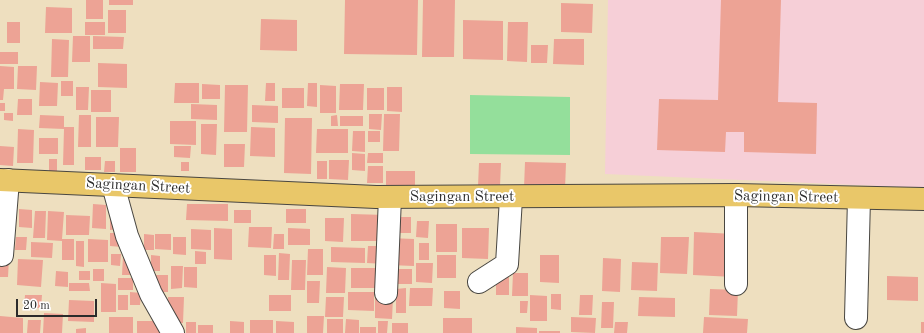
<!DOCTYPE html>
<style>
body{margin:0}
#map{position:relative;width:924px;height:333px;overflow:hidden;background:#eedfbf;font-family:"Old Standard TT",serif}
canvas{display:block}
.scale{position:absolute;left:16px;top:299px;width:81px;height:18px;box-sizing:border-box;border:2px solid #2b2b2b;border-top:0;padding-left:5px;font-size:12px;line-height:14px;white-space:nowrap;color:#2b2b2b;-webkit-text-stroke:3px #fff;paint-order:stroke}
</style>
<div id="map">
<canvas width="924" height="333"></canvas>
<div class="scale">20 m</div>
</div>
<script>
const g = document.querySelector('canvas').getContext('2d');
g.lineJoin = 'round';
function fillPath(path, color) {
  g.fillStyle = color;
  g.fill(path, 'evenodd');
}
function poly(rows) {
  const path = new Path2D();
  for (const r of rows) {
    path.moveTo(r[0], r[1]);
    for (let i = 2; i < r.length; i += 2) path.lineTo(r[i], r[i + 1]);
  }
  return path;
}
function strokePath(path, color, width, dash) {
  g.strokeStyle = color;
  g.lineWidth = width;
  g.lineCap = dash ? 'butt' : 'round';
  g.setLineDash(dash || []);
  g.stroke(path);
}
function write(font, color, halo, rows, align = 'center') {
  g.font = font + ' "Old Standard TT",serif';
  g.lineWidth = 4;
  g.setLineDash([]);
  g.textBaseline = 'middle';
  g.strokeStyle = halo;
  g.fillStyle = color;
  for (const [text, x, y, turn = 0] of rows) {
    g.save();
    g.translate(x, y);
    g.rotate((+turn || 0) * Math.PI / 180);
    g.textAlign = isNaN(turn) ? turn : align;
    if (halo) g.strokeText(text, 0, 0);
    g.fillText(text, 0, 0);
    g.restore();
  }
}
fillPath(poly([
 [608,0,924,0,924,188,605,174]
]), '#f6cfd7');
fillPath(poly([
 [470,95,570,97,570,155,470,154]
]), '#94df9b');
fillPath(poly([
 [86,0,103,0,103,19,86,19],
 [109,0,133,0,133,5,109,5],
 [345,0,418,0,417,55,344,54],
 [423,0,455,0,454,57,422,57],
 [721,0,781,0,778,102,817,103,816,154,744,152,744,132,726,132,725,152,657,150,659,99,718,100],
 [561,3,593,4,592,33,561,32],
 [46,7,72,8,72,33,45,33],
 [108,10,126,10,126,33,108,33],
 [261,19,297,20,297,51,260,50],
 [463,20,503,21,503,60,463,59],
 [7,22,20,22,20,43,7,43],
 [85,22,105,22,105,35,85,35],
 [508,22,528,22,527,62,507,61],
 [73,36,90,36,90,62,72,62],
 [93,36,124,37,123,49,93,49],
 [52,39,69,40,68,77,51,77],
 [554,39,584,39,584,65,553,64],
 [531,45,548,45,547,63,531,63],
 [0,52,18,52,18,64,0,64],
 [98,63,127,64,127,88,98,87],
 [0,66,14,67,14,89,4,89,3,100,0,100],
 [18,66,37,66,36,90,17,89],
 [61,81,73,81,73,96,61,96],
 [40,82,58,83,57,106,39,106],
 [175,83,199,83,199,103,174,103],
 [266,83,275,83,275,101,265,101],
 [308,83,317,83,317,107,307,106],
 [202,84,220,85,220,99,202,99],
 [340,84,364,84,363,110,339,110],
 [225,85,248,85,247,132,224,132],
 [320,85,336,86,336,113,320,113],
 [76,87,89,87,88,110,76,110],
 [387,87,402,87,402,112,387,111],
 [282,88,304,88,304,108,282,108],
 [367,88,384,88,384,110,367,110],
 [91,90,111,90,111,112,91,112],
 [18,99,32,99,32,115,17,115],
 [0,103,5,103,5,111,0,111],
 [191,104,217,105,217,120,191,119],
 [252,105,278,106,278,123,252,122],
 [4,113,13,113,13,121,4,120],
 [369,114,382,114,381,130,369,129],
 [384,114,400,114,399,151,383,151],
 [40,115,64,116,64,127,74,127,74,165,63,165,64,129,39,128],
 [79,115,91,115,91,147,78,147],
 [337,115,338,126,331,126,331,116],
 [340,116,363,116,363,126,340,126],
 [96,117,119,117,118,147,96,147],
 [285,118,312,118,311,174,284,173],
 [170,121,196,121,196,145,170,144],
 [201,124,217,124,216,155,201,154],
 [251,127,275,128,275,157,250,156],
 [18,129,34,130,33,163,17,163],
 [317,129,348,129,348,153,316,153],
 [353,131,365,131,365,152,352,151],
 [368,131,380,131,380,142,368,142],
 [39,138,58,138,58,154,39,154],
 [224,144,245,144,244,167,224,167],
 [0,146,14,147,13,166,0,165],
 [174,146,191,146,190,158,174,157],
 [120,148,136,148,136,172,120,172],
 [352,153,365,154,365,171,352,170],
 [368,153,383,153,383,163,367,163],
 [85,157,101,157,101,170,85,170],
 [49,159,57,159,57,172,49,171],
 [329,160,349,160,348,180,329,179],
 [105,161,115,161,115,172,104,172],
 [317,161,327,161,327,179,317,179],
 [181,162,189,162,189,171,181,171],
 [525,162,566,163,565,189,524,188],
 [479,163,501,163,500,186,478,186],
 [368,166,383,166,383,183,367,183],
 [386,171,415,171,415,186,386,185],
 [93,204,106,205,106,229,92,228],
 [187,204,228,204,228,221,186,220],
 [19,209,32,210,32,228,19,227],
 [286,209,306,209,306,223,286,223],
 [110,210,121,229,110,230],
 [234,210,251,210,251,223,234,223],
 [35,211,46,211,45,238,33,238],
 [48,211,64,212,62,239,74,239,74,260,62,260,62,241,47,240],
 [351,214,386,215,386,241,351,241],
 [66,215,90,216,89,235,66,235],
 [391,217,411,217,411,233,391,233],
 [325,218,344,218,343,242,325,241],
 [417,221,429,221,428,238,416,237],
 [436,224,457,224,457,252,436,252],
 [249,227,272,227,271,248,248,247],
 [214,228,232,229,232,260,214,259],
 [288,228,310,229,310,245,288,245],
 [462,228,489,228,488,259,462,258],
 [191,229,211,230,211,250,191,249],
 [694,232,735,234,734,277,693,275],
 [110,233,122,233,122,247,110,246],
 [144,234,154,235,154,250,144,250],
 [155,234,171,234,171,250,155,249],
 [274,234,284,234,284,249,273,249],
 [16,237,27,237,26,250,15,250],
 [173,237,186,237,186,255,173,254],
 [661,237,689,237,687,274,660,273],
 [389,238,414,239,414,266,389,265],
 [88,239,108,240,108,262,88,262],
 [76,241,84,241,84,267,76,266],
 [31,242,53,243,52,258,31,257],
 [419,243,429,243,429,260,419,260],
 [368,246,385,246,385,264,367,263],
 [331,247,365,248,365,263,331,262],
 [308,249,323,249,323,275,307,275],
 [195,251,206,252,206,264,195,264],
 [279,253,290,254,289,280,278,280],
 [111,254,121,254,120,266,111,265],
 [151,255,160,256,160,271,151,271],
 [264,255,276,255,276,276,264,275],
 [437,255,456,255,456,278,437,278],
 [540,255,559,255,559,283,540,282],
 [123,256,134,257,134,275,122,275],
 [0,257,9,258,8,277,0,277],
 [603,258,621,259,620,292,602,291],
 [18,259,43,260,41,287,17,285],
 [292,260,306,260,305,290,291,290],
 [632,262,658,263,657,291,631,290],
 [416,263,433,263,432,283,416,282],
 [171,266,183,266,182,288,171,289],
 [184,267,197,267,197,288,184,287],
 [327,267,346,268,345,293,326,293],
 [351,268,383,268,383,288,351,288],
 [93,269,104,269,104,281,93,281],
 [388,269,412,269,412,284,388,284],
 [56,271,68,272,68,287,55,286],
 [79,271,90,271,90,280,79,280],
 [513,273,528,273,528,296,512,296],
 [156,275,168,275,168,292,156,292],
 [496,275,509,275,509,295,496,295],
 [887,276,918,277,918,301,887,300],
 [118,278,133,278,133,290,118,290],
 [307,281,320,281,319,303,307,303],
 [69,283,89,283,90,291,69,291],
 [101,283,116,284,116,312,101,312],
 [406,288,406,313,396,313,396,289],
 [410,288,433,288,432,306,409,306],
 [710,289,738,290,737,316,709,315],
 [444,291,460,291,460,309,444,308],
 [130,292,141,293,140,305,130,305],
 [348,292,374,292,374,311,348,310],
 [551,294,561,294,561,310,551,309],
 [25,295,42,295,41,308,24,308],
 [118,295,128,295,128,310,118,310],
 [269,295,291,295,291,311,269,311],
 [530,295,547,296,547,321,530,321],
 [580,295,593,295,592,315,579,315],
 [168,297,184,297,183,323,168,323],
 [326,297,344,297,343,317,325,317],
 [639,297,675,298,675,317,638,316],
 [375,298,393,298,392,319,375,318],
 [69,300,94,301,94,322,68,321],
 [520,301,528,301,527,313,520,313],
 [602,302,614,302,613,328,601,328],
 [44,313,63,314,62,333,43,333],
 [0,316,23,318,23,333,0,333],
 [307,316,324,316,323,333,307,333],
 [109,317,133,317,133,333,109,333],
 [571,317,596,318,595,333,571,332],
 [704,317,748,319,747,333,703,333],
 [443,318,472,318,472,333,443,333],
 [327,319,343,319,343,333,327,333],
 [346,319,359,320,359,333,345,333],
 [28,320,41,320,40,333,27,333],
 [250,320,273,320,273,333,250,333],
 [137,321,163,321,163,333,137,333],
 [230,321,244,322,244,333,230,333],
 [276,321,294,322,294,333,276,333],
 [378,321,388,321,387,333,378,333],
 [186,322,196,322,196,333,186,333],
 [615,322,628,322,627,333,614,333],
 [921,322,924,322,924,333,921,333],
 [392,323,408,323,408,333,392,333],
 [198,325,213,325,213,333,198,333],
 [360,327,376,327,376,333,360,333],
 [516,327,537,328,537,333,516,333],
 [86,328,86,333,76,333,76,329],
 [539,331,560,331,560,333,539,333]
]), '#eda395');
const minor = poly([
 [113,185,127,236,151,294,173,333],
 [736,195,736,284],
 [2,255,8,180],
 [479,282,507,264,511,198],
 [386,293,390,197],
 [856,318,859,198]
]);
const major = poly([
 [0,180,376,197,736,195,924,199]
]);
strokePath(minor, '#484641', 24);
strokePath(major, '#484641', 24);
strokePath(minor, '#fff', 22);
strokePath(major, '#e9c769', 22);
write('15px', '#2b2b2b', '#fff', [
 ["Sagingan Street",138,186,3],
 ["Sagingan Street",462,197],
 ["Sagingan Street",786,197,1]
]);
</script>
